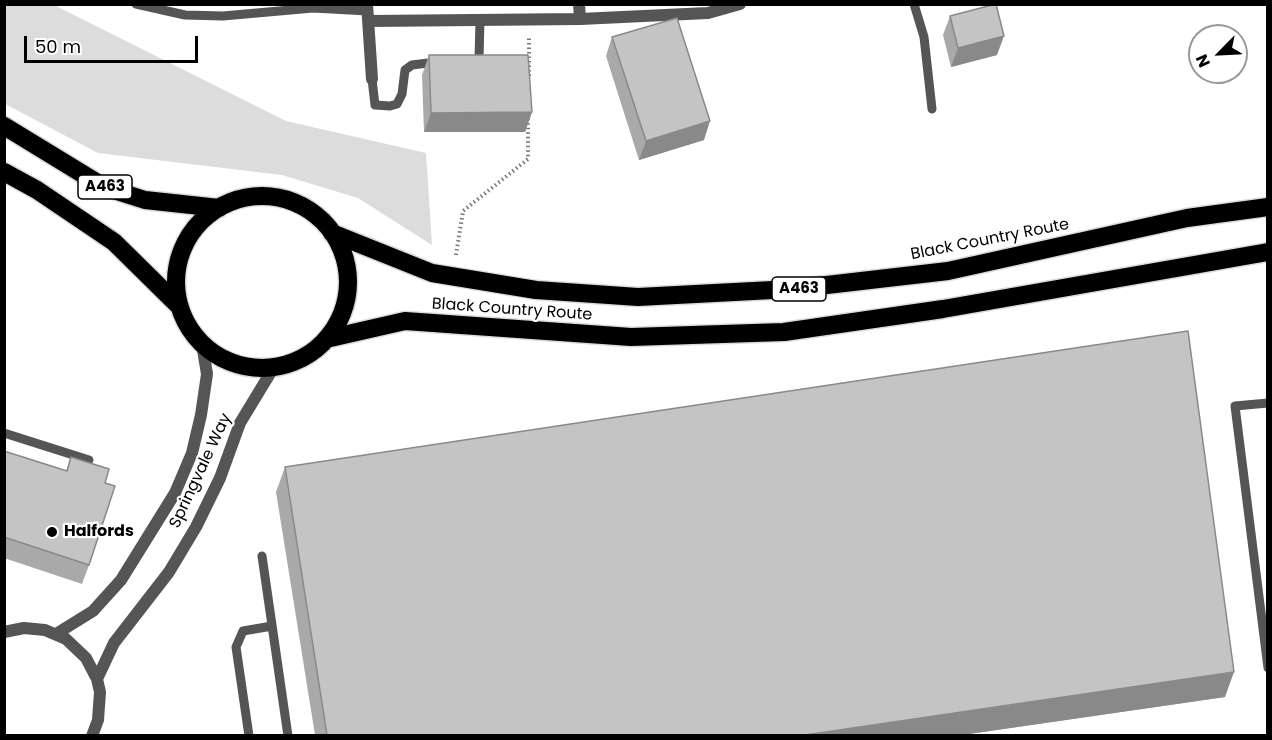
<!DOCTYPE html>
<style>
body{margin:0}
#map{position:relative;width:1272px;height:740px;overflow:hidden;background:#fff;font-family:Poppins,sans-serif}
canvas{display:block}
.frame{position:absolute;inset:0;border:6px solid #000;pointer-events:none}
.north{position:absolute;left:1188px;top:24px;width:60px;height:60px;box-sizing:border-box;background:#fff;border:2px solid #999;border-radius:50%;rotate:246deg;font-size:16px;font-weight:700;line-height:24px;text-align:center;color:#000}
.north::after{content:'';display:block;margin:auto;width:21px;height:27px;background:#000;clip-path:polygon(50% 0,100% 100%,50% 72%,0 100%)}
.scale{position:absolute;left:24px;top:36px;width:174px;height:27px;box-sizing:border-box;border:3px solid #000;border-top:0;padding-left:8px;font-size:18px;line-height:21px;white-space:nowrap;color:#000;-webkit-text-stroke:4px #fff;paint-order:stroke}
</style>
<div id="map">
<canvas width="1272" height="740"></canvas>
<div class="frame"></div>
<div class="north">N</div>
<div class="scale">50 m</div>
</div>
<script>
const g = document.querySelector('canvas').getContext('2d');
g.lineJoin = 'round';
function fillPath(path, color) {
  g.fillStyle = color;
  g.fill(path, 'evenodd');
}
function poly(rows) {
  const path = new Path2D();
  for (const r of rows) {
    if (r.length === 3) {
      path.moveTo(r[0] + r[2], r[1]);
      path.arc(r[0], r[1], r[2], 0, 2 * Math.PI);
      continue;
    }
    path.moveTo(r[0], r[1]);
    for (let i = 2; i < r.length; i += 2) path.lineTo(r[i], r[i + 1]);
  }
  return path;
}
function strokePath(path, color, width, dash) {
  g.strokeStyle = color;
  g.lineWidth = width;
  g.lineCap = dash ? 'butt' : 'round';
  g.setLineDash(dash || []);
  g.stroke(path);
}
function write(font, color, halo, rows, align = 'center') {
  g.font = font + ' Poppins,sans-serif';
  g.lineWidth = 4.5;
  g.setLineDash([]);
  g.textBaseline = 'middle';
  g.strokeStyle = halo;
  g.fillStyle = color;
  for (const [text, x, y, turn = 0] of rows) {
    g.save();
    g.translate(x, y);
    g.rotate((+turn || 0) * Math.PI / 180);
    g.textAlign = isNaN(turn) ? turn : align;
    if (halo) g.strokeText(text, 0, 0);
    g.fillText(text, 0, 0);
    g.restore();
  }
}
fillPath(poly([
 [4,5,54,5,286,121,426,153,432,245,358,198,282,175,98,153,5,104]
]), '#dcdcdc');
const highway = poly([
 [4,126,104,187,145,200,219,208],
 [4,172,37,190,114,242,180,307],
 [262,282,86],
 [332,233,432,273,536,290,638,297,792,289,948,271,1187,218,1268,207],
 [326,339,405,321,631,337,784,332,943,309,1268,252]
]);
strokePath(highway, '#dbdbdb', 21);
strokePath(poly([
 [529,76,529,36],
 [456,255,463,211,528,159,528,117]
]), '#777', 4, [1.5, 3]);
strokePath(poly([
 [136,4,185,15,223,16,313,8,368,11],
 [914,4,924,37,932,109],
 [479,59,480,20],
 [372,79,375,105,390,106,397,104,402,94,405,70,412,65,436,62],
 [1268,403,1235,406,1268,668],
 [4,433,89,460],
 [262,556,288,736],
 [249,736,236,647,243,631,272,626]
]), '#555', 9);
strokePath(poly([
 [367,4,372,79],
 [579,4,580,19],
 [369,21,580,19,708,13,740,4],
 [4,632,24,628,45,630,66,639,86,658,97,679,100,692,98,720,92,736],
 [56,634,93,611,121,580,175,493,192,453,201,415,207,374,202,344],
 [97,679,114,643,169,572,196,527,220,478,240,423,274,367]
]), '#555', 12);
strokePath(highway, '#000', 18);
fillPath(poly([
 [950,16,997,55,951,67,943,35],
 [612,37,704,140,639,160,606,56],
 [429,55,532,112,525,132,424,132,422,75],
 [4,451,66,471,71,457,105,483,89,565,82,584,4,558],
 [285,467,1225,697,962,735,315,735,276,492]
]), '#a9a9a9');
fillPath(poly([
 [1004,36,997,55,951,67,958,48],
 [532,112,525,132,424,132,431,113],
 [710,121,704,140,639,160,646,141],
 [1234,672,1225,697,962,735,805,735]
]), '#898989');
const building = poly([
 [996,4,1004,36,958,48,950,16,996,4],
 [677,18,710,121,646,141,612,37,677,18],
 [429,55,528,55,532,112,431,113,429,55],
 [1188,331,1234,672,805,735,327,735,285,467,1188,331],
 [4,451,67,471,71,457,109,469,105,483,115,486,89,565,4,537,4,451]
]);
fillPath(building, '#c4c4c4');
strokePath(building, '#898989', 1.5);
for (const [x, y, r, color] of [
 [52,532,6,"#000"]
]) {
  const dot = new Path2D();
  dot.arc(x, y, r, 0, 2 * Math.PI);
  g.fillStyle = color;
  g.fill(dot);
  strokePath(dot, '#fff', 2);
}
for (const [x, y, w] of [
 [105,187,54],
 [799,289,54]
]) {
  const box = new Path2D();
  box.roundRect(x - w / 2, y - 12, w, 24, 4.5);
  g.fillStyle = '#fff';
  g.fill(box);
  strokePath(box, '#000', 1.5);
}
write('bold 15px', '#000', null, [
 ["A463",105,187],
 ["A463",799,289]
]);
write('16px', '#000', '#fff', [
 ["Black Country Route",990,240,-11],
 ["Black Country Route",512,310,4],
 ["Springvale Way",201,471,-65]
]);
write('bold 16px', '#000', '#fff', [
 ["Halfords",64,532]
], 'left');
</script>
